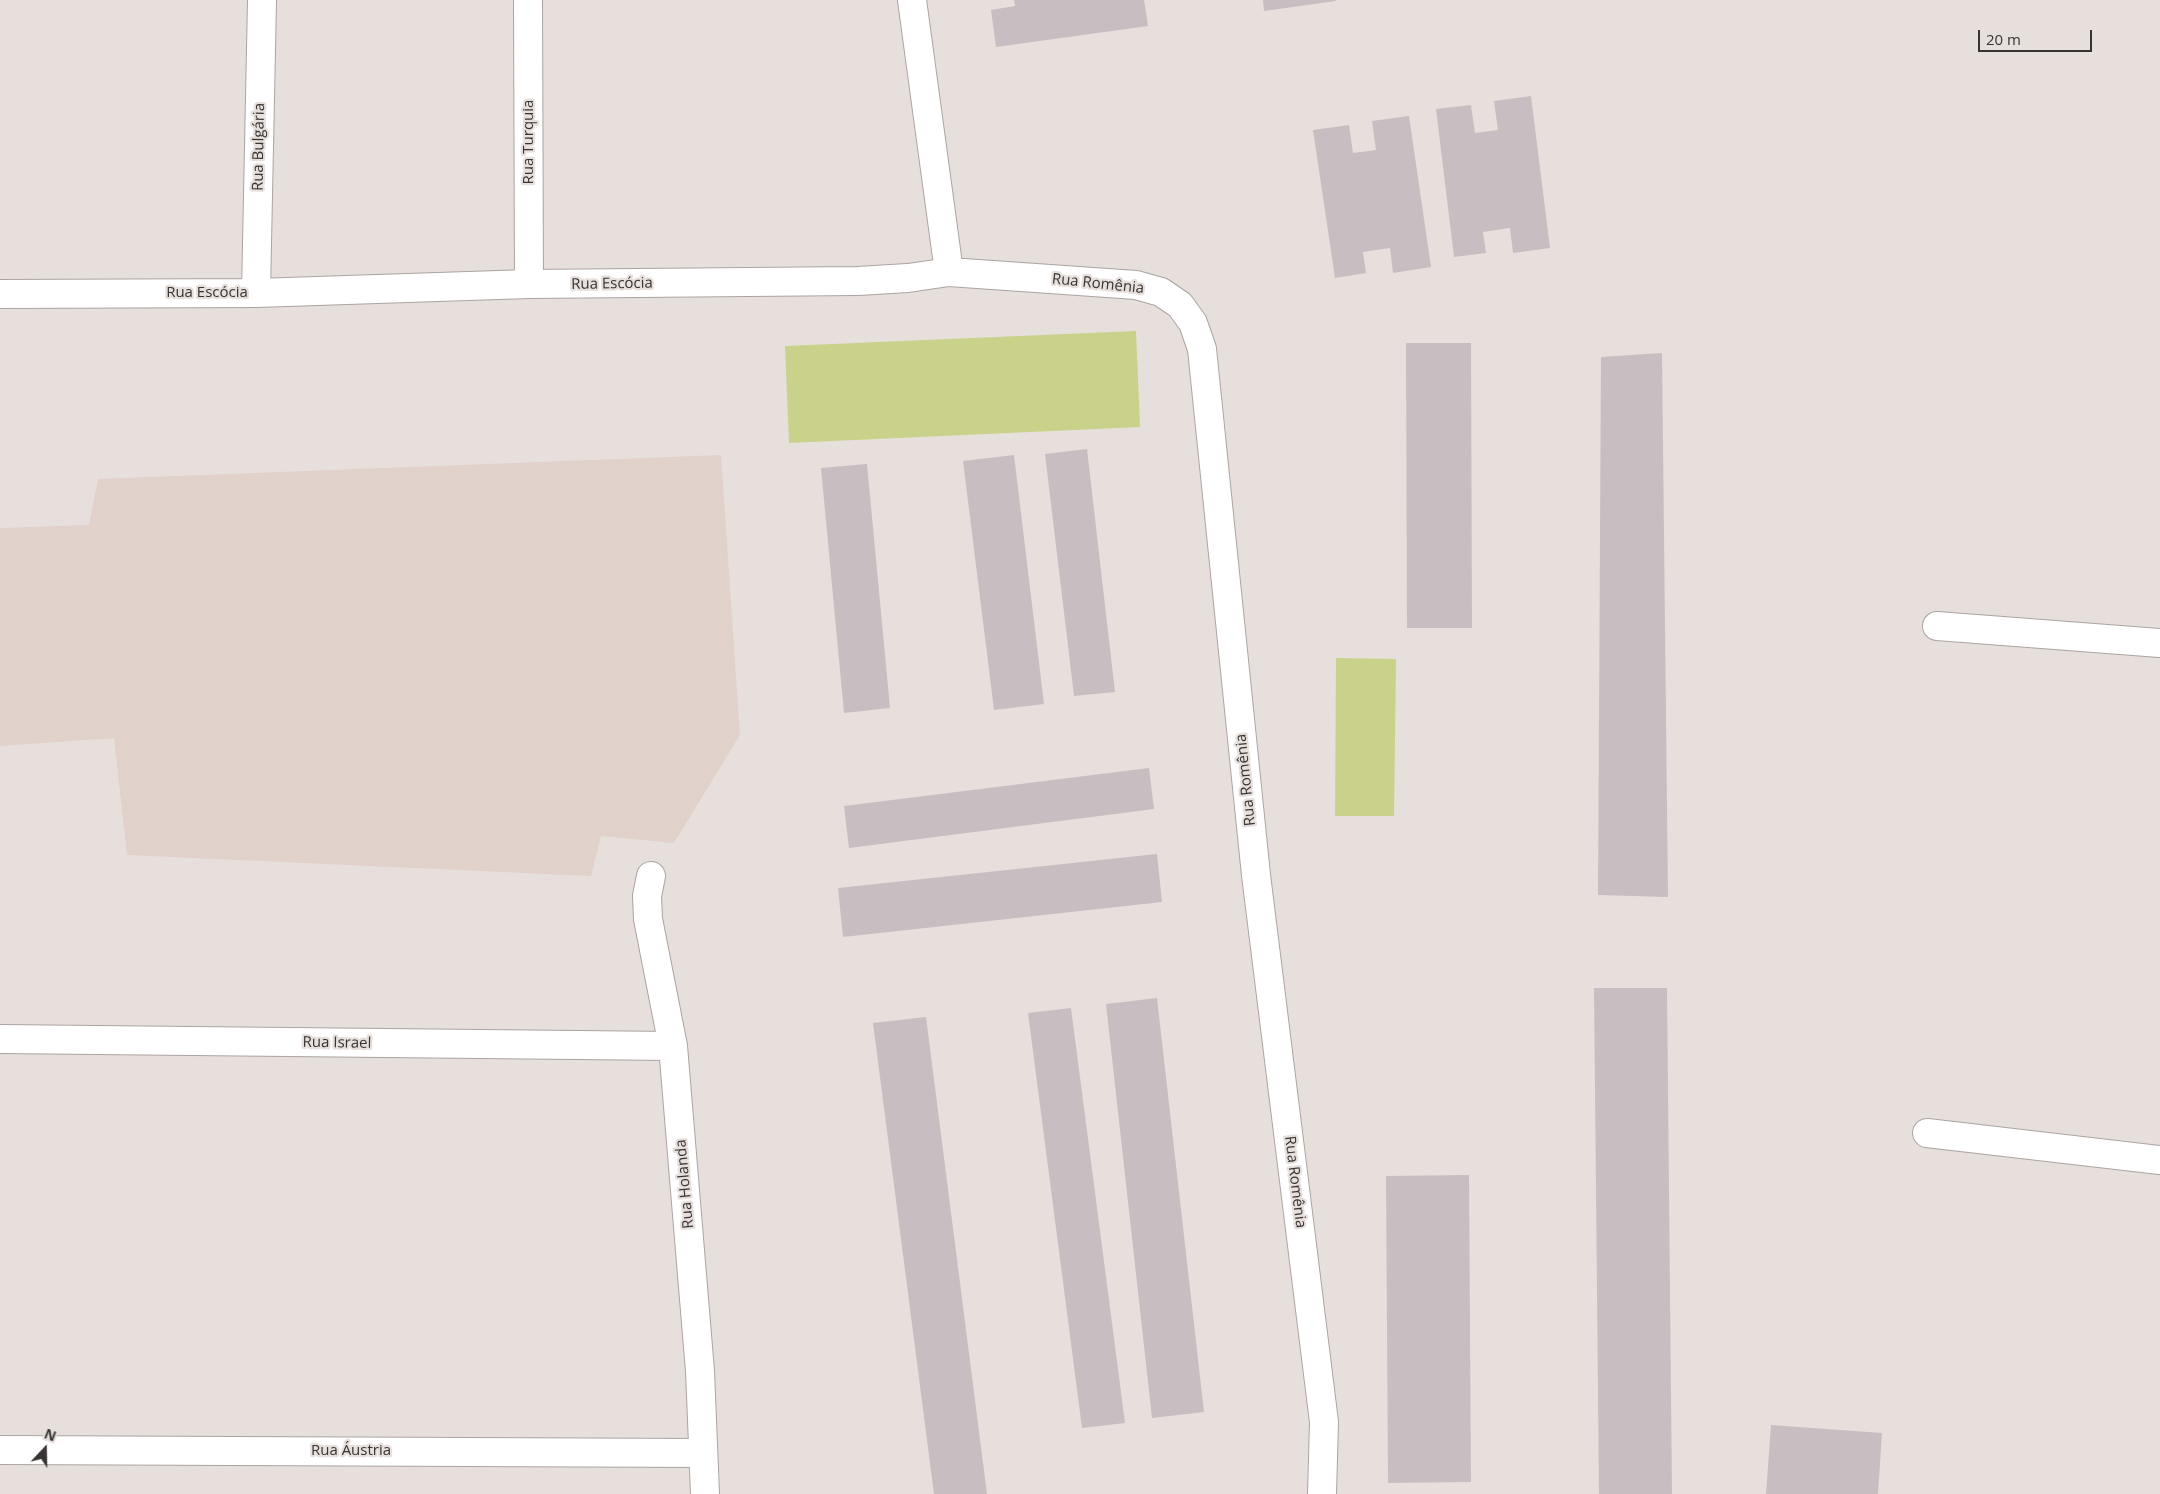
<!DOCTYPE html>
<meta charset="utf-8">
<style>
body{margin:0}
#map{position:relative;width:2160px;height:1494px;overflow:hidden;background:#e7dfdc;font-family:"Open Sans",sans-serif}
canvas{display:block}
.north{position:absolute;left:20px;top:1424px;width:50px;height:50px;-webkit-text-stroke:4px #e7dfdc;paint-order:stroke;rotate:21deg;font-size:14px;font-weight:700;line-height:20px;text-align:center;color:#373433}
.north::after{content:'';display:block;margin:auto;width:18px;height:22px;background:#373433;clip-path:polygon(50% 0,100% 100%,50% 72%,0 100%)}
.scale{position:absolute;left:1978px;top:30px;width:114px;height:22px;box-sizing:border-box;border:2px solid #373433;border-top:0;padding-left:6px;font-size:15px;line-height:18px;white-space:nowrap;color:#373433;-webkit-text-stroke:4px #e7dfdc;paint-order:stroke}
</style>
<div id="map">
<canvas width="2160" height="1494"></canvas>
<div class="north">N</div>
<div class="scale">20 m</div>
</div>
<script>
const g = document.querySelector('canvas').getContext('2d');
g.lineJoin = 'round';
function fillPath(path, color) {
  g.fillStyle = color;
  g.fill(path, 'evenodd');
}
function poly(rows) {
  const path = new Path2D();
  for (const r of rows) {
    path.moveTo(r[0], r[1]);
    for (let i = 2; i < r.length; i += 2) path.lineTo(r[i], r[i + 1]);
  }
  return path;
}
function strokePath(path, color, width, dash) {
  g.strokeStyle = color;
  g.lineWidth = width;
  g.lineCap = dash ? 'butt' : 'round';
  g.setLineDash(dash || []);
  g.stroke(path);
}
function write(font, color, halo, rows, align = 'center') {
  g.font = font + ' "Open Sans",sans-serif';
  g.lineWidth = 4.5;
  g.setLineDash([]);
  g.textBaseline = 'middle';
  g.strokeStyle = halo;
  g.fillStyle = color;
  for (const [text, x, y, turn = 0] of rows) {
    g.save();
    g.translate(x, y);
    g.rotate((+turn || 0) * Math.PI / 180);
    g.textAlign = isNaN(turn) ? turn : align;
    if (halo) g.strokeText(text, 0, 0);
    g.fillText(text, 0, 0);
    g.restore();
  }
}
fillPath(poly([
 [721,455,740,735,674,843,601,836,591,876,127,855,114,738,0,746,0,528,89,525,98,479]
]), '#e1d1cb');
fillPath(poly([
 [1136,331,1140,427,789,443,785,346],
 [1336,658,1396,659,1394,816,1335,816]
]), '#cad18b');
fillPath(poly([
 [1014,0,1144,0,1148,26,996,47,991,10,1015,6],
 [1263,0,1335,0,1336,1,1264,11],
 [1531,96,1550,248,1513,253,1510,228,1483,232,1486,253,1454,257,1436,109,1471,105,1475,133,1498,130,1494,101],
 [1409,116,1431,267,1393,273,1390,248,1363,252,1366,273,1335,278,1313,130,1349,125,1353,153,1376,150,1372,121],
 [1406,343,1471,343,1472,628,1407,628],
 [1662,353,1668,897,1598,895,1601,357],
 [1087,449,1115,692,1074,696,1045,454],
 [1014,455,1044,704,994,710,963,461],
 [867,464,890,708,844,713,821,468],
 [1149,768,1154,809,849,848,844,806],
 [1157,854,1162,902,843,937,838,888],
 [1594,988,1667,988,1672,1494,1599,1494],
 [1157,998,1204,1412,1152,1418,1106,1004],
 [1071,1008,1125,1423,1082,1428,1028,1013],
 [926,1017,987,1494,934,1494,873,1023],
 [1469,1175,1471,1482,1388,1483,1386,1176],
 [1771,1425,1882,1433,1878,1494,1766,1494]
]), '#c6bec1');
const minor = poly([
 [528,0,529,284],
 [912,0,949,272],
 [256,293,262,0],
 [0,294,256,293,529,284,858,281,908,278,949,272,1136,285,1161,292,1180,305,1193,323,1202,349,1256,875,1324,1422,1322,1494],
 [1937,626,2160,643],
 [651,876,647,896,648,919,673,1046,700,1371,705,1494],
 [0,1039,673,1046],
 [1927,1133,2160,1160],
 [0,1450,702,1453]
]);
strokePath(minor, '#aba4a1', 30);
strokePath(minor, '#fff', 28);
write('15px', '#373433', '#e7dfdc', [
 ["Rua Turquia",529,142,-90],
 ["Rua Bulgária",259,147,-89],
 ["Rua Escócia",612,284,-1],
 ["Rua Romênia",1098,284,6],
 ["Rua Escócia",207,293],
 ["Rua Romênia",1246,780,-96],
 ["Rua Israel",337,1043,1],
 ["Rua Romênia",1295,1182,83],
 ["Rua Holanda",685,1184,-95],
 ["Rua Áustria",351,1451]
]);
</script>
